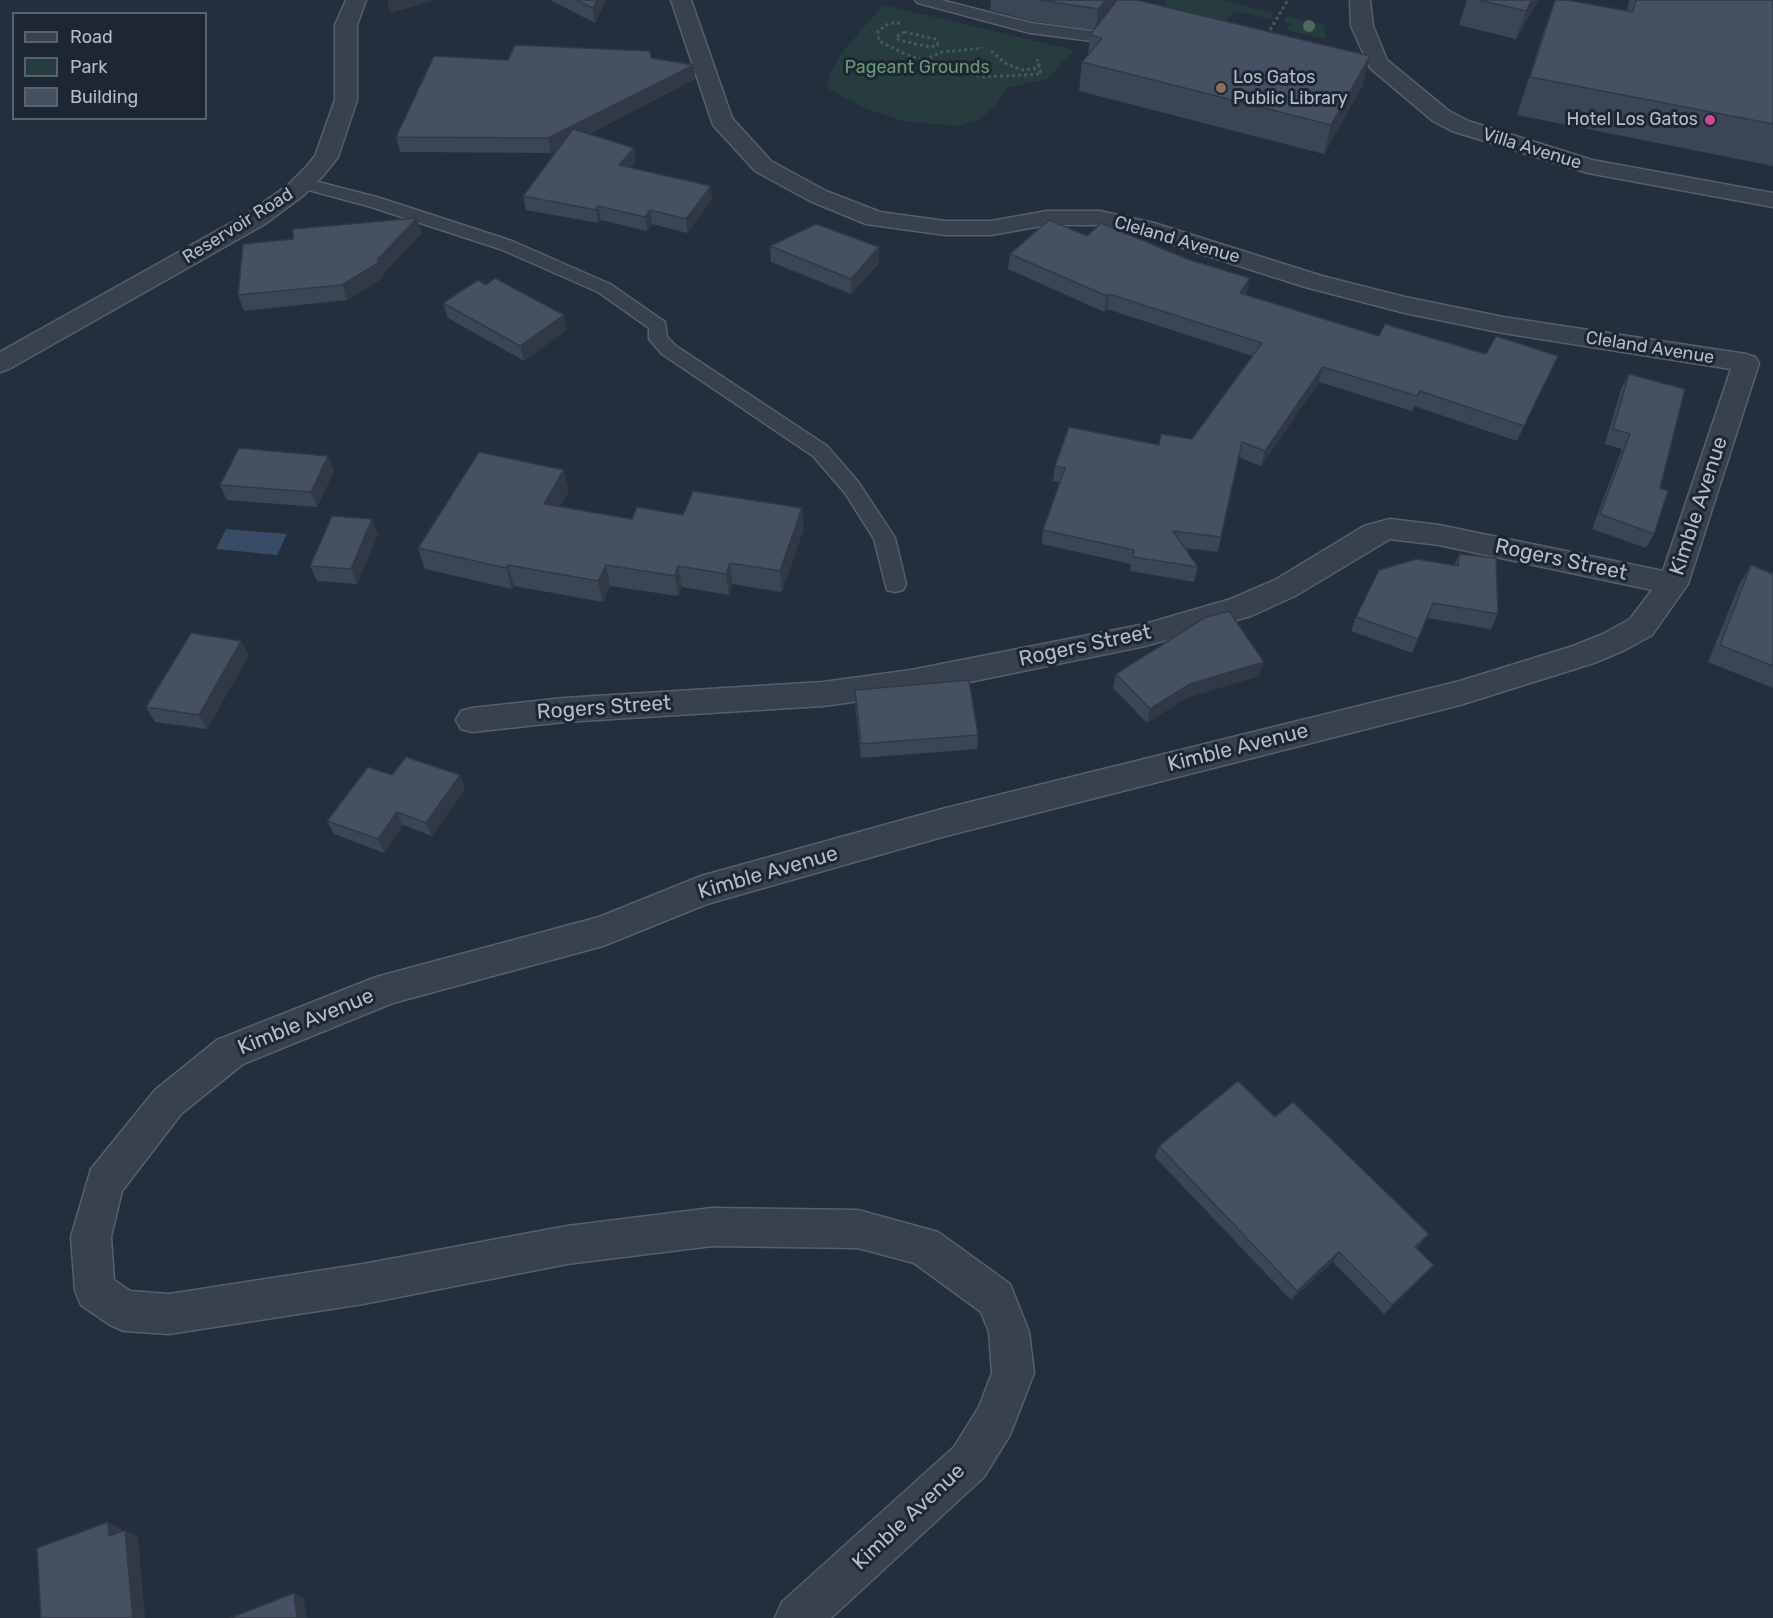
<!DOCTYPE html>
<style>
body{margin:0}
#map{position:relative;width:1773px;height:1618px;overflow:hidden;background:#242f3e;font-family:Rubik,sans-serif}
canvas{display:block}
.legend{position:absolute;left:12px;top:12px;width:195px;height:108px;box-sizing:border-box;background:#1d2633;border:2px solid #59626f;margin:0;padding:8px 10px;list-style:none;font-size:18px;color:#b4bcc9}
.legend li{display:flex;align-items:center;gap:12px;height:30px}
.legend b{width:30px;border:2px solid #59626f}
</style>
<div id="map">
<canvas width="1773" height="1618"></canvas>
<ul class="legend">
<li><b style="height:8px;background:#38414e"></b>Road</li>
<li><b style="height:16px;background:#263c3f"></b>Park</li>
<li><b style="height:16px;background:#455162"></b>Building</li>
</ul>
</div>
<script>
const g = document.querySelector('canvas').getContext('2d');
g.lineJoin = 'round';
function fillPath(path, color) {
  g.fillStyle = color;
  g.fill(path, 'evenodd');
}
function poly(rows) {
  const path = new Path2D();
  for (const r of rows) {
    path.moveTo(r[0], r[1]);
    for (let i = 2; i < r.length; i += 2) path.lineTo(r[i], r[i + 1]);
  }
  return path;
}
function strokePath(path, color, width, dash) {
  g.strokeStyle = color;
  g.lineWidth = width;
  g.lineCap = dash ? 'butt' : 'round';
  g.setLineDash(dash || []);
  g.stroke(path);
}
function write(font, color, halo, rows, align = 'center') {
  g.font = font + ' Rubik,sans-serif';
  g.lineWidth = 6;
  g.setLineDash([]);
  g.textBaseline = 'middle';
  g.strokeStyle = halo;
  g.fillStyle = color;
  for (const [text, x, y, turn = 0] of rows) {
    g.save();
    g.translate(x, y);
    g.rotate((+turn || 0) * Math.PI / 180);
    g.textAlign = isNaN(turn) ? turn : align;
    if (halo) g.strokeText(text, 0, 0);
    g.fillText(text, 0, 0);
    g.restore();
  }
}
fillPath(poly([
 [1167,0,1222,0,1274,13,1270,19,1234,11,1225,24,1161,8],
 [883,5,1074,50,1047,79,1007,88,995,106,978,120,958,126,904,121,867,109,828,89,829,76,840,55],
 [1287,16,1324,25,1325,39,1286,30,1290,24,1283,22]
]), '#263c3f');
fillPath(poly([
 [226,529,287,534,277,555,216,549]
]), '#394c67');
const service = poly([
 [915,0,941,0,1031,23,1092,31,1100,36,1092,41,1030,33,918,3,915,0],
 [303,178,380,198,512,241,610,284,665,322,667,337,676,346,827,446,859,483,895,538,906,584,903,590,895,592,887,590,874,539,845,493,813,456,662,354,649,339,649,328,598,292,500,249,368,206,297,187,294,183,303,178]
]);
const minor = poly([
 [346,0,366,0,357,25,357,100,338,157,323,176,304,195,265,224,9,369,0,372,0,352,247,214,288,185,307,166,315,156,335,100,335,25,346,0],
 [671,0,691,0,732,118,771,161,826,191,880,212,945,221,991,221,1047,211,1100,211,1154,223,1322,276,1405,297,1503,317,1746,354,1755,357,1759,363,1688,584,1652,635,1625,650,1594,663,1460,705,942,837,707,904,603,946,393,1003,243,1064,181,1114,122,1191,111,1237,114,1280,130,1291,169,1294,363,1264,567,1226,712,1208,858,1210,938,1232,1010,1284,1029,1332,1034,1373,1010,1435,984,1477,831,1618,775,1618,782,1602,954,1447,979,1407,992,1373,989,1332,981,1312,914,1263,858,1248,712,1246,567,1264,363,1304,169,1334,124,1331,110,1325,81,1305,75,1291,71,1237,91,1169,155,1090,217,1040,376,977,599,917,701,876,942,809,1460,681,1573,646,1603,634,1630,619,1652,590,1439,545,1390,539,1295,596,1251,616,1145,646,911,694,823,706,564,722,472,732,461,729,456,720,461,711,472,708,564,698,823,682,911,670,1145,624,1231,599,1275,580,1364,526,1390,519,1439,525,1663,571,1731,369,1503,333,1405,313,1305,287,1139,234,1100,225,1047,225,991,235,945,235,866,224,810,201,755,171,713,125,671,0],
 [1350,0,1370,0,1373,26,1387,60,1449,111,1468,121,1592,160,1773,193,1773,207,1588,173,1452,131,1433,121,1370,68,1351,26,1350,0]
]);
strokePath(service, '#565f6c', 3);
strokePath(minor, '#565f6c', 3);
strokePath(poly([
 [900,23,890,23,878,31,879,41,905,54,958,71,983,77,1041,74,1037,59],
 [904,32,935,39,938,45,929,47,899,40,896,37,904,32],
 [1267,35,1288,0],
 [991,51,1005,63,1021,70,1034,69,1040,64],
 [924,60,942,52,983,48]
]), '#44595c', 3, [3, 3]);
fillPath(service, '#38414e');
fillPath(minor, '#38414e');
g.fillStyle = '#4b6a5d';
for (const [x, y] of [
 [1309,26]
]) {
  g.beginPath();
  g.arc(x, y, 6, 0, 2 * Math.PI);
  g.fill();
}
fillPath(poly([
 [550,0,606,0,595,23],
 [991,0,1137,0,1363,85,1324,154,1079,91,1082,62,1088,55,1090,35,1094,30,1031,21,990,10],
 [1467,0,1538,0,1516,39,1459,25],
 [1555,0,1627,11,1629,0,1773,0,1773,166,1517,115,1542,36],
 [651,59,694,65,695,79,589,134,634,148,636,161,630,168,712,199,687,233,652,224,647,231,601,220,598,223,526,210,523,196,557,150,551,153,400,152,396,137,508,60],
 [422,233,383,274,383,278,347,300,244,311,238,295],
 [1087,236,1247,293,1246,295,1379,336,1486,354,1558,356,1517,441,1414,406,1412,411,1319,382,1261,466,1238,457,1218,552,1184,548,1198,567,1194,582,1130,571,1131,564,1042,544,1043,530,1060,482,1053,481,1055,466,1192,439,1252,356,1107,309,1104,312,1008,269,1010,254],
 [770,246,879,263,851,294,771,262],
 [443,303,567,330,524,361,448,318],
 [1629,374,1660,488,1654,534,1646,548,1592,529,1622,449,1605,444,1621,389],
 [334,471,317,507,227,500,220,485],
 [569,491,560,506,632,519,683,515,804,528,782,592,732,584,729,595,682,587,678,596,610,586,603,602,514,586,512,589,425,569,418,548],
 [378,534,357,584,317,581,310,566],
 [1459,554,1498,614,1491,629,1427,618,1412,653,1351,631,1356,617,1454,566],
 [1751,565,1772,573,1773,571,1773,688,1708,662,1740,583],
 [241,641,249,655,207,729,155,722,146,707],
 [1116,674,1259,676,1186,698,1147,723,1113,688],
 [855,690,978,735,977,749,861,758,855,704],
 [392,775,460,775,465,789,432,836,403,825,384,853,334,834,327,821],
 [1275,1117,1421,1244,1417,1248,1426,1274,1384,1314,1333,1262,1291,1300,1155,1157,1159,1146]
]), '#3b4654');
fillPath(poly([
 [387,0,437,0,390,13],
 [597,0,606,0,595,23,593,8],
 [1106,0,1121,0,1096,31,1098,9],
 [1532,0,1538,0,1516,39,1526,11],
 [1370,56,1363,85,1324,154,1331,125],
 [694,65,695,79,551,153,548,138],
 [634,148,636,161,621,179,619,165],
 [711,186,712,199,687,233,686,219],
 [598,206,601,220,598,223,596,210],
 [650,210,652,224,647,231,645,217],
 [417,218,422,233,383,274,383,278,347,300,342,285,378,259],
 [879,247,879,263,851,294,851,279],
 [1250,278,1247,293,1237,308,1240,293],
 [1109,294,1107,309,1104,312,1107,296],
 [564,315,567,330,524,361,520,346],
 [1558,356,1552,371,1517,441,1524,426],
 [1323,367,1319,382,1261,466,1265,451],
 [328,456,334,471,317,507,311,492],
 [564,470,569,491,549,525,544,504],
 [802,508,804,528,782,592,780,571],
 [372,519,378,534,357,584,351,569],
 [730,563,732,584,729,595,726,574],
 [508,565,514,586,512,589,506,568],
 [606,565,610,586,603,602,598,581],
 [678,566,682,587,678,596,675,576],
 [241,641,249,655,207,729,199,715],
 [1264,662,1259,676,1186,698,1147,723,1150,709,1190,684],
 [460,775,465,789,432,836,426,823],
 [397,812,403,825,384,853,378,839],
 [1429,1234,1421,1244,1407,1256,1415,1247],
 [1339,1252,1333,1262,1291,1300,1297,1291],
 [1434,1265,1426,1274,1384,1314,1392,1305],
 [108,1522,121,1528,122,1542,109,1536],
 [125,1530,138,1536,145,1618,133,1618],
 [294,1593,304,1598,307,1618,297,1618]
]), '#303945');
const building = poly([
 [576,0,597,0,593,8,576,0],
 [1040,0,1106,0,1098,9,1040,0],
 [1117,0,1137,0,1370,56,1331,125,1082,62,1102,38,1090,35,1117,0],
 [1479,0,1532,0,1526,11,1479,0],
 [1555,0,1567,0,1633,12,1636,0,1773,0,1773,124,1530,77,1555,0],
 [515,45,650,51,651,58,694,65,548,138,396,137,434,56,508,60,515,45],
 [573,129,634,148,619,165,711,186,686,219,650,210,645,217,598,206,596,210,523,196,573,129],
 [417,218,378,259,378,263,342,285,238,295,243,244,293,239,293,229,417,218],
 [1049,220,1087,236,1101,223,1190,260,1250,278,1240,293,1379,336,1385,324,1486,354,1496,336,1558,356,1524,426,1420,391,1417,396,1323,367,1265,451,1242,442,1221,537,1173,531,1198,567,1133,557,1134,550,1043,530,1065,468,1055,466,1069,427,1159,445,1161,434,1192,439,1262,343,1109,294,1107,296,1010,254,1049,220],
 [816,224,879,247,851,279,770,246,816,224],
 [495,278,564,315,520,346,443,303,478,280,486,285,495,278],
 [1629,374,1685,389,1660,488,1668,491,1654,534,1600,514,1630,434,1613,429,1629,374],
 [239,448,328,456,311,492,220,485,239,448],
 [479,452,564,470,544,504,632,519,637,507,683,515,693,491,802,508,780,571,730,563,726,574,678,566,675,576,606,565,598,581,508,565,506,568,418,548,479,452],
 [332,516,372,519,351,569,310,566,332,516],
 [1459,554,1496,558,1498,614,1433,603,1418,639,1356,617,1379,570,1417,559,1458,566,1459,554],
 [1751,565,1773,574,1773,666,1720,645,1751,565],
 [1229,611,1264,662,1190,684,1150,709,1116,674,1204,618,1229,611],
 [191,633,241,641,199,715,146,707,191,633],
 [969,680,978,735,861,744,855,690,969,680],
 [406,757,460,775,426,823,397,812,378,839,327,821,368,767,392,775,406,757],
 [1238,1081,1275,1117,1293,1102,1429,1234,1415,1247,1434,1265,1392,1305,1339,1252,1297,1291,1159,1146,1238,1081],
 [108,1522,109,1536,125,1530,133,1618,41,1618,37,1548,108,1522],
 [294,1593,297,1618,230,1618,294,1593]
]);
fillPath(building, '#455162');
strokePath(building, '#303945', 1.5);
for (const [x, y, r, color] of [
 [1221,88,6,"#8d6e63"],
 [1710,120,6,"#d1479c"]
]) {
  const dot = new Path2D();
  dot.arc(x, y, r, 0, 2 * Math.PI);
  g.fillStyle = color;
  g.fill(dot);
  strokePath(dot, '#1d2633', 2);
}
write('18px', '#6b9a76', '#1d2633', [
 ["Pageant Grounds",917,68]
]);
write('18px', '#b4bcc9', '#1d2633', [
 ["Los Gatos",1233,78],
 ["Public Library",1233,99],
 ["Hotel Los Gatos",1698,120,"right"]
], 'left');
write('18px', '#b4bcc9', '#1d2633', [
 ["Villa Avenue",1532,149,17],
 ["Reservoir Road",238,226,-32],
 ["Cleland Avenue",1177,240,16],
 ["Cleland Avenue",1650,348,9]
]);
write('21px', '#b4bcc9', '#1d2633', [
 ["Kimble Avenue",1699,506,-72],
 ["Rogers Street",1561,560,12],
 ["Rogers Street",1085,646,-12],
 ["Rogers Street",604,708,-4],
 ["Kimble Avenue",1238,748,-14],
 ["Kimble Avenue",768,873,-16],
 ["Kimble Avenue",306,1022,-22],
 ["Kimble Avenue",909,1517,-43]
]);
</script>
